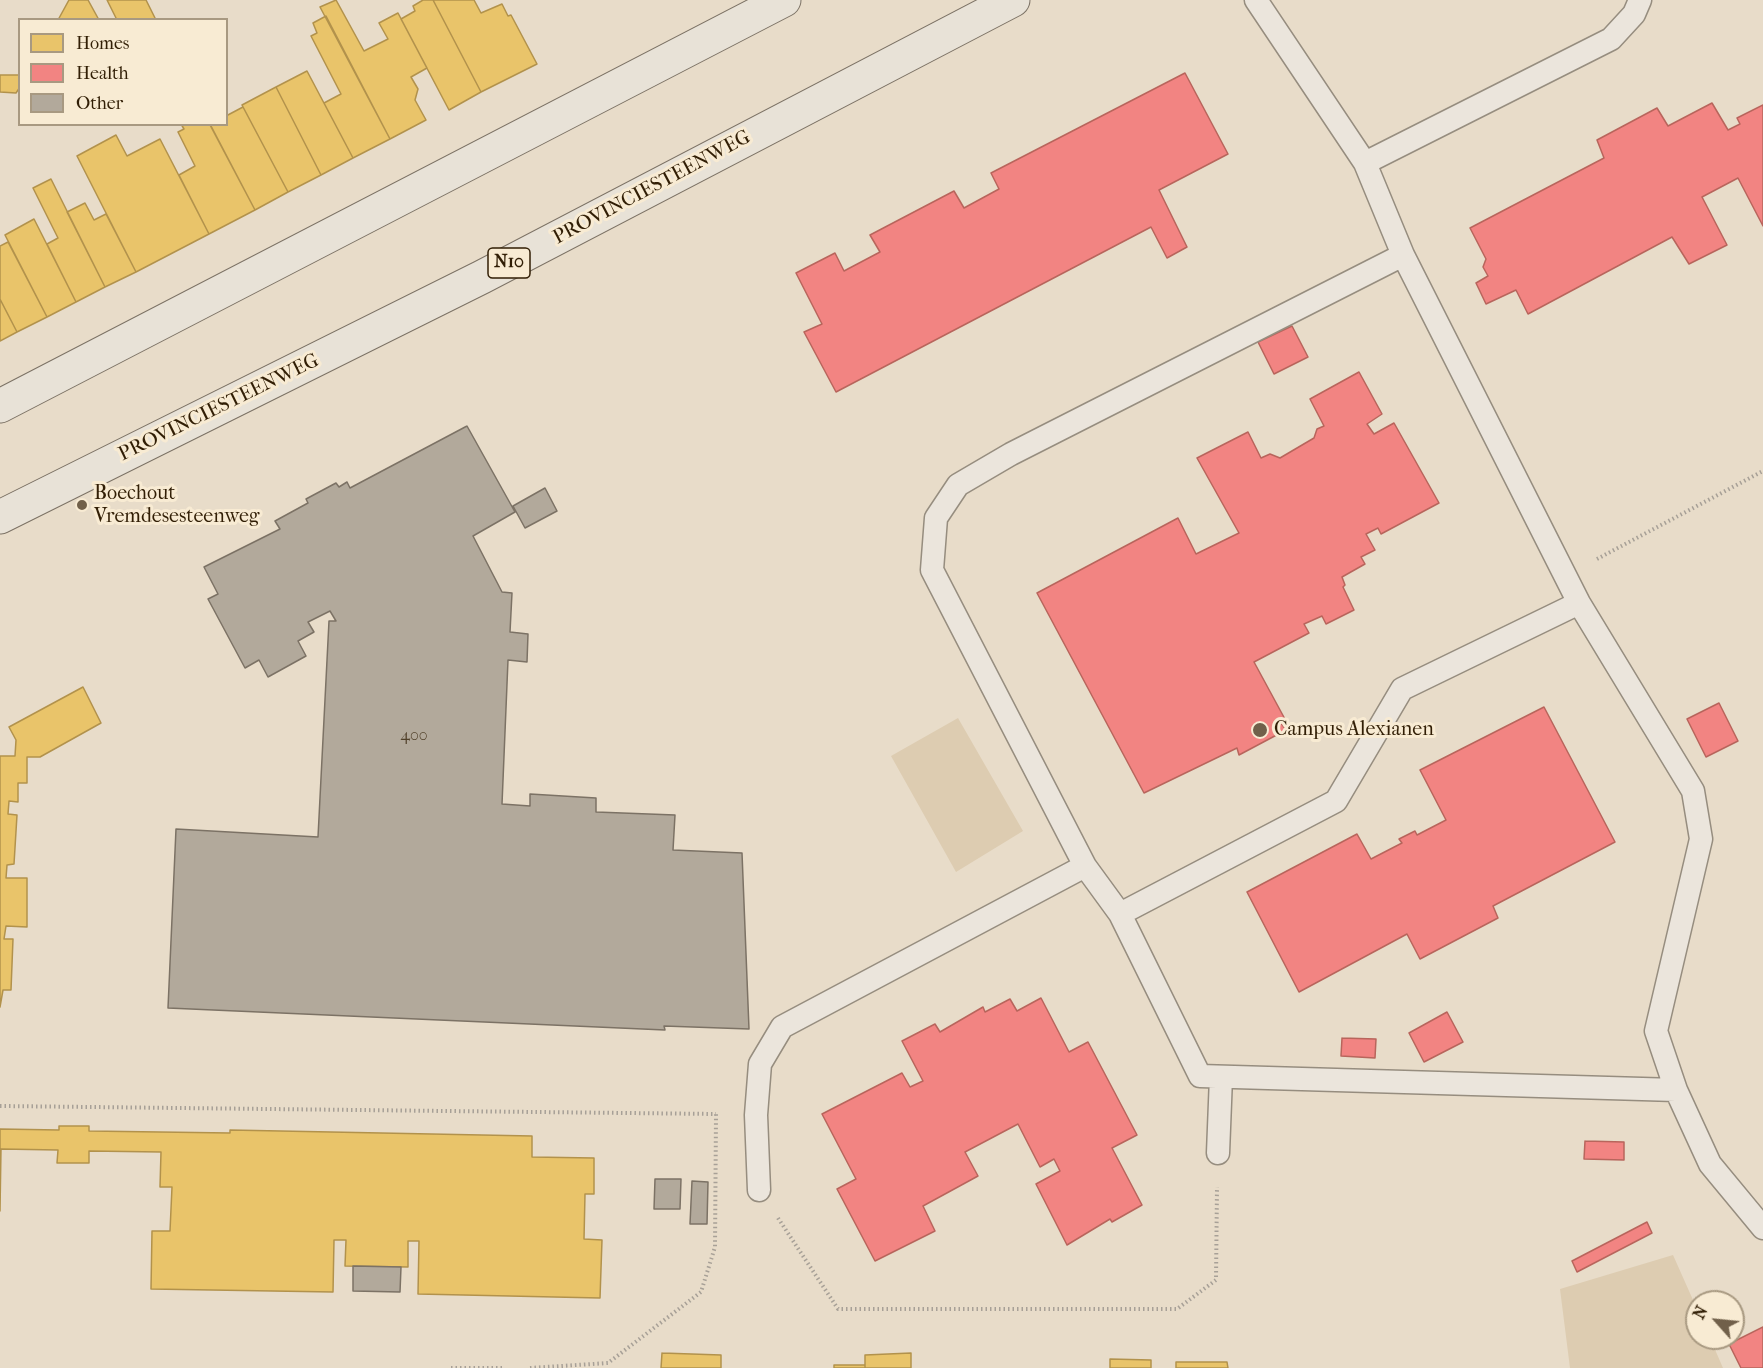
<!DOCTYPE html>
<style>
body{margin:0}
#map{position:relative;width:1763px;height:1368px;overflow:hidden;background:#e8dcc9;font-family:"IM FELL French Canon",serif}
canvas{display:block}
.legend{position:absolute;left:18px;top:18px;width:210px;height:108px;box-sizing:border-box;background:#f8ebd3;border:2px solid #a89981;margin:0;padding:8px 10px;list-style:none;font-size:18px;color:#311e05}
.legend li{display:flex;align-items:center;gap:12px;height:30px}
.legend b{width:30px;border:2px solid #a89981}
.north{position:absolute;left:1685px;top:1290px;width:60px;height:60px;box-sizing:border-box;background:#f8ebd3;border:2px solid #a89981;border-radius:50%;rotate:297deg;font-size:16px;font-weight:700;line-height:24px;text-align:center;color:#311e05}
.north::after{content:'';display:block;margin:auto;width:21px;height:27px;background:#71604a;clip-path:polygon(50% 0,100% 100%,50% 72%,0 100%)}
</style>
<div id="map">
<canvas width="1763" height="1368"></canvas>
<ul class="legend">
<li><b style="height:16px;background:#e9c46a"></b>Homes</li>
<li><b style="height:16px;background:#f28482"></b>Health</li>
<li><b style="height:16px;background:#b2a99b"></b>Other</li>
</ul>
<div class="north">N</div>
</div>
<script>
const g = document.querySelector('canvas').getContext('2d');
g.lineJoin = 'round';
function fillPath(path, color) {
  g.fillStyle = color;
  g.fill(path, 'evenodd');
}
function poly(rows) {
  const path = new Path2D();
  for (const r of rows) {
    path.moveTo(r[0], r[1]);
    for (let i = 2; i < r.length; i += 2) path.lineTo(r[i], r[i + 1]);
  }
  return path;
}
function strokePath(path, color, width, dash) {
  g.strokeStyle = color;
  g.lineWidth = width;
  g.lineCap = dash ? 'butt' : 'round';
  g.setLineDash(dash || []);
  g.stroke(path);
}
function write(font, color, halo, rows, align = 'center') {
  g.font = font + ' "IM FELL French Canon",serif';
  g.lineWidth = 6;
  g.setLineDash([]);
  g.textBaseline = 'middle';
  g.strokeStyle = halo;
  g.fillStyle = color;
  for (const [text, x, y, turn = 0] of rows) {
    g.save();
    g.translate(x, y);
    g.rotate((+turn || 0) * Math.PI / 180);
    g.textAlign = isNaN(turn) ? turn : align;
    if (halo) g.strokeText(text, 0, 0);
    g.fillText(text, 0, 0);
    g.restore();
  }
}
fillPath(poly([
 [958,718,1023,831,956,872,891,756],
 [1673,1255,1697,1309,1697,1338,1710,1338,1723,1368,1570,1368,1560,1289]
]), '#ddccb1');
const homes = poly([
 [69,0,88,0,99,20,58,20,69,0],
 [107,0,146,0,156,20,113,20,116,18,107,0],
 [336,0,364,51,388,39,379,23,398,13,427,68,411,77,418,89,415,100,426,120,390,139,320,7,336,0],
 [423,0,433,0,481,92,449,110,401,19,415,11,413,6,423,0],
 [433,0,474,0,481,13,502,4,508,16,511,15,537,64,481,92,433,0],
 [326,16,390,139,353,158,324,103,341,94,311,36,317,33,313,23,326,16],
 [307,71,353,158,321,175,276,87,307,71],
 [0,75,20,75,20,87,16,93,0,92,0,75],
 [276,87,321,175,288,192,242,105,276,87],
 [243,107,288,192,255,210,210,125,226,124,226,116,243,107],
 [181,124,210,124,255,210,209,234,179,175,195,166,178,132,184,129,181,124],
 [116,135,127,156,160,139,209,234,136,272,77,156,116,135],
 [51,179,105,287,76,302,47,244,58,238,33,188,51,179],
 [85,203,94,220,106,214,136,272,105,287,67,212,85,203],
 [34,219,76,302,47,317,5,235,34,219],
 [8,242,47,317,17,332,0,299,0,246,8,242],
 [0,299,17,332,0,341,0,299],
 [83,687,101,723,40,757,27,757,27,783,18,783,18,802,9,801,8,814,17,815,14,864,7,865,6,878,27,878,27,927,6,926,4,939,13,939,11,990,3,990,0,1007,0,756,15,756,16,740,9,727,83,687],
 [59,1126,89,1126,89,1131,230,1133,230,1130,532,1136,532,1157,594,1158,594,1194,585,1194,584,1239,602,1240,600,1298,418,1294,419,1241,408,1241,408,1267,345,1266,346,1240,334,1240,333,1292,151,1289,152,1231,170,1231,172,1187,160,1187,161,1152,89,1151,89,1163,57,1163,58,1150,1,1149,0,1211,0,1129,59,1130,59,1126],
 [662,1353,721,1355,721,1368,661,1368,662,1353],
 [911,1353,911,1368,865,1368,865,1355,911,1353],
 [1110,1359,1151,1360,1151,1368,1110,1368,1110,1359],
 [1176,1362,1227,1362,1228,1368,1176,1368,1176,1362],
 [834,1365,865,1365,865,1368,834,1368,834,1365]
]);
fillPath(homes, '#e9c46a');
strokePath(homes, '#b2924c', 1.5);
const health = poly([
 [1185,73,1228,154,1159,190,1187,247,1167,258,1151,227,836,392,804,332,822,324,796,273,835,253,844,271,880,252,870,235,954,191,964,208,999,189,991,173,1185,73],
 [1712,103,1728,130,1740,124,1737,118,1763,105,1763,226,1738,178,1702,197,1727,245,1689,264,1672,237,1528,314,1516,290,1486,304,1476,283,1488,276,1483,267,1486,259,1470,228,1604,158,1597,140,1657,108,1668,126,1712,103],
 [1292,326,1308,357,1274,374,1258,342,1292,326],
 [1359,372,1382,414,1367,424,1374,434,1394,423,1439,503,1381,534,1378,528,1366,534,1375,550,1361,557,1365,564,1342,577,1345,585,1343,587,1354,610,1326,624,1322,616,1304,624,1309,633,1254,662,1286,721,1281,723,1286,730,1239,755,1237,748,1144,793,1037,593,1178,518,1196,554,1239,533,1197,458,1248,432,1261,458,1270,454,1280,458,1314,438,1317,429,1324,426,1310,399,1359,372],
 [1719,703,1738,741,1706,757,1687,719,1719,703],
 [1544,707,1615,842,1493,906,1498,918,1420,959,1407,934,1299,992,1247,892,1357,834,1371,859,1402,843,1399,839,1415,831,1417,835,1446,820,1420,770,1544,707],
 [1041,998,1069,1052,1088,1042,1137,1135,1112,1148,1142,1205,1112,1222,1110,1219,1067,1245,1036,1184,1060,1171,1054,1159,1040,1167,1018,1124,965,1152,978,1176,923,1206,935,1231,875,1261,837,1189,856,1179,822,1114,902,1073,910,1087,923,1081,902,1041,935,1024,940,1032,983,1007,985,1012,1010,999,1017,1011,1041,998],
 [1447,1012,1463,1042,1424,1062,1409,1033,1447,1012],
 [1342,1038,1376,1039,1375,1058,1341,1056,1342,1038],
 [1585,1141,1624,1142,1624,1160,1584,1159,1585,1141],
 [1647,1222,1652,1233,1577,1272,1572,1261,1647,1222],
 [1763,1327,1763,1368,1741,1368,1729,1344,1763,1327]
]);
fillPath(health, '#f28482');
strokePath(health, '#b8655c', 1.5);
const building = poly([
 [467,426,515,512,473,536,502,592,512,593,510,632,528,634,527,662,508,660,502,804,530,806,530,794,596,798,596,812,675,815,673,850,742,853,749,1029,664,1026,665,1030,168,1008,176,829,318,837,329,621,336,621,330,611,308,622,314,632,298,641,306,656,268,677,259,660,245,668,208,599,218,594,204,567,280,529,275,521,308,503,306,499,336,483,339,487,347,482,350,488,467,426],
 [545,488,557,511,525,528,513,506,545,488],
 [655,1179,681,1179,680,1209,654,1209,655,1179],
 [692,1181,708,1182,707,1224,690,1224,692,1181],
 [353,1266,401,1267,400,1292,353,1291,353,1266]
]);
fillPath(building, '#b2a99b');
strokePath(building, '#7c7265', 1.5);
const service = poly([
 [1256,0,1365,163,1403,255,1579,603,1693,791,1701,839,1656,1031,1676,1090,1710,1164,1763,1228],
 [1365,163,1611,39,1634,14,1640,0],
 [1403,255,1011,454,958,485,936,518,932,570,1085,866,1120,914,1200,1076,1676,1090],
 [1120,914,1336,801,1402,689,1579,603],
 [1218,1153,1221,1077],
 [759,1190,756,1115,760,1064,782,1027,1085,866]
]);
const primary = poly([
 [0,406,784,0],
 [0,517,482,277,1013,0]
]);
strokePath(service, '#968d7f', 25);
strokePath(primary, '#7c7265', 35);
strokePath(poly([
 [1597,559,1763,471],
 [0,1106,716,1114],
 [778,1218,838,1309,1177,1309,1216,1280,1217,1187],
 [451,1368,503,1368],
 [530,1368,608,1363,701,1292,715,1247,716,1114]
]), '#a7a097', 4, [1.5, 3]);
strokePath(service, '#ebe5dc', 22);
strokePath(primary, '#e8e2d7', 33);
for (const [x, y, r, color] of [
 [82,505,6,"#71604a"],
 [1260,730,8,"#71604a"]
]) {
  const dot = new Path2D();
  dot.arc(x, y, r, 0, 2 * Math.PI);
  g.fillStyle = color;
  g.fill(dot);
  strokePath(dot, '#f8ebd3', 2);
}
write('16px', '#51412a', null, [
 ["400",414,736]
]);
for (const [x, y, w] of [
 [509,263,42]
]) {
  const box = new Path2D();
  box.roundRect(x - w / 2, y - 15, w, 30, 4.5);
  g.fillStyle = '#f8ebd3';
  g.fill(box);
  strokePath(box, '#311e05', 1.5);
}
write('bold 18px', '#311e05', null, [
 ["N10",509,263]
]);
write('20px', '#311e05', '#f8ebd3', [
 ["PROVINCIESTEENWEG",652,188,-28],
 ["PROVINCIESTEENWEG",219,408,-26]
]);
write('20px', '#311e05', '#f8ebd3', [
 ["Boechout",94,494],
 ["Vremdesesteenweg",94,517],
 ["Campus Alexianen",1274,730]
], 'left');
</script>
